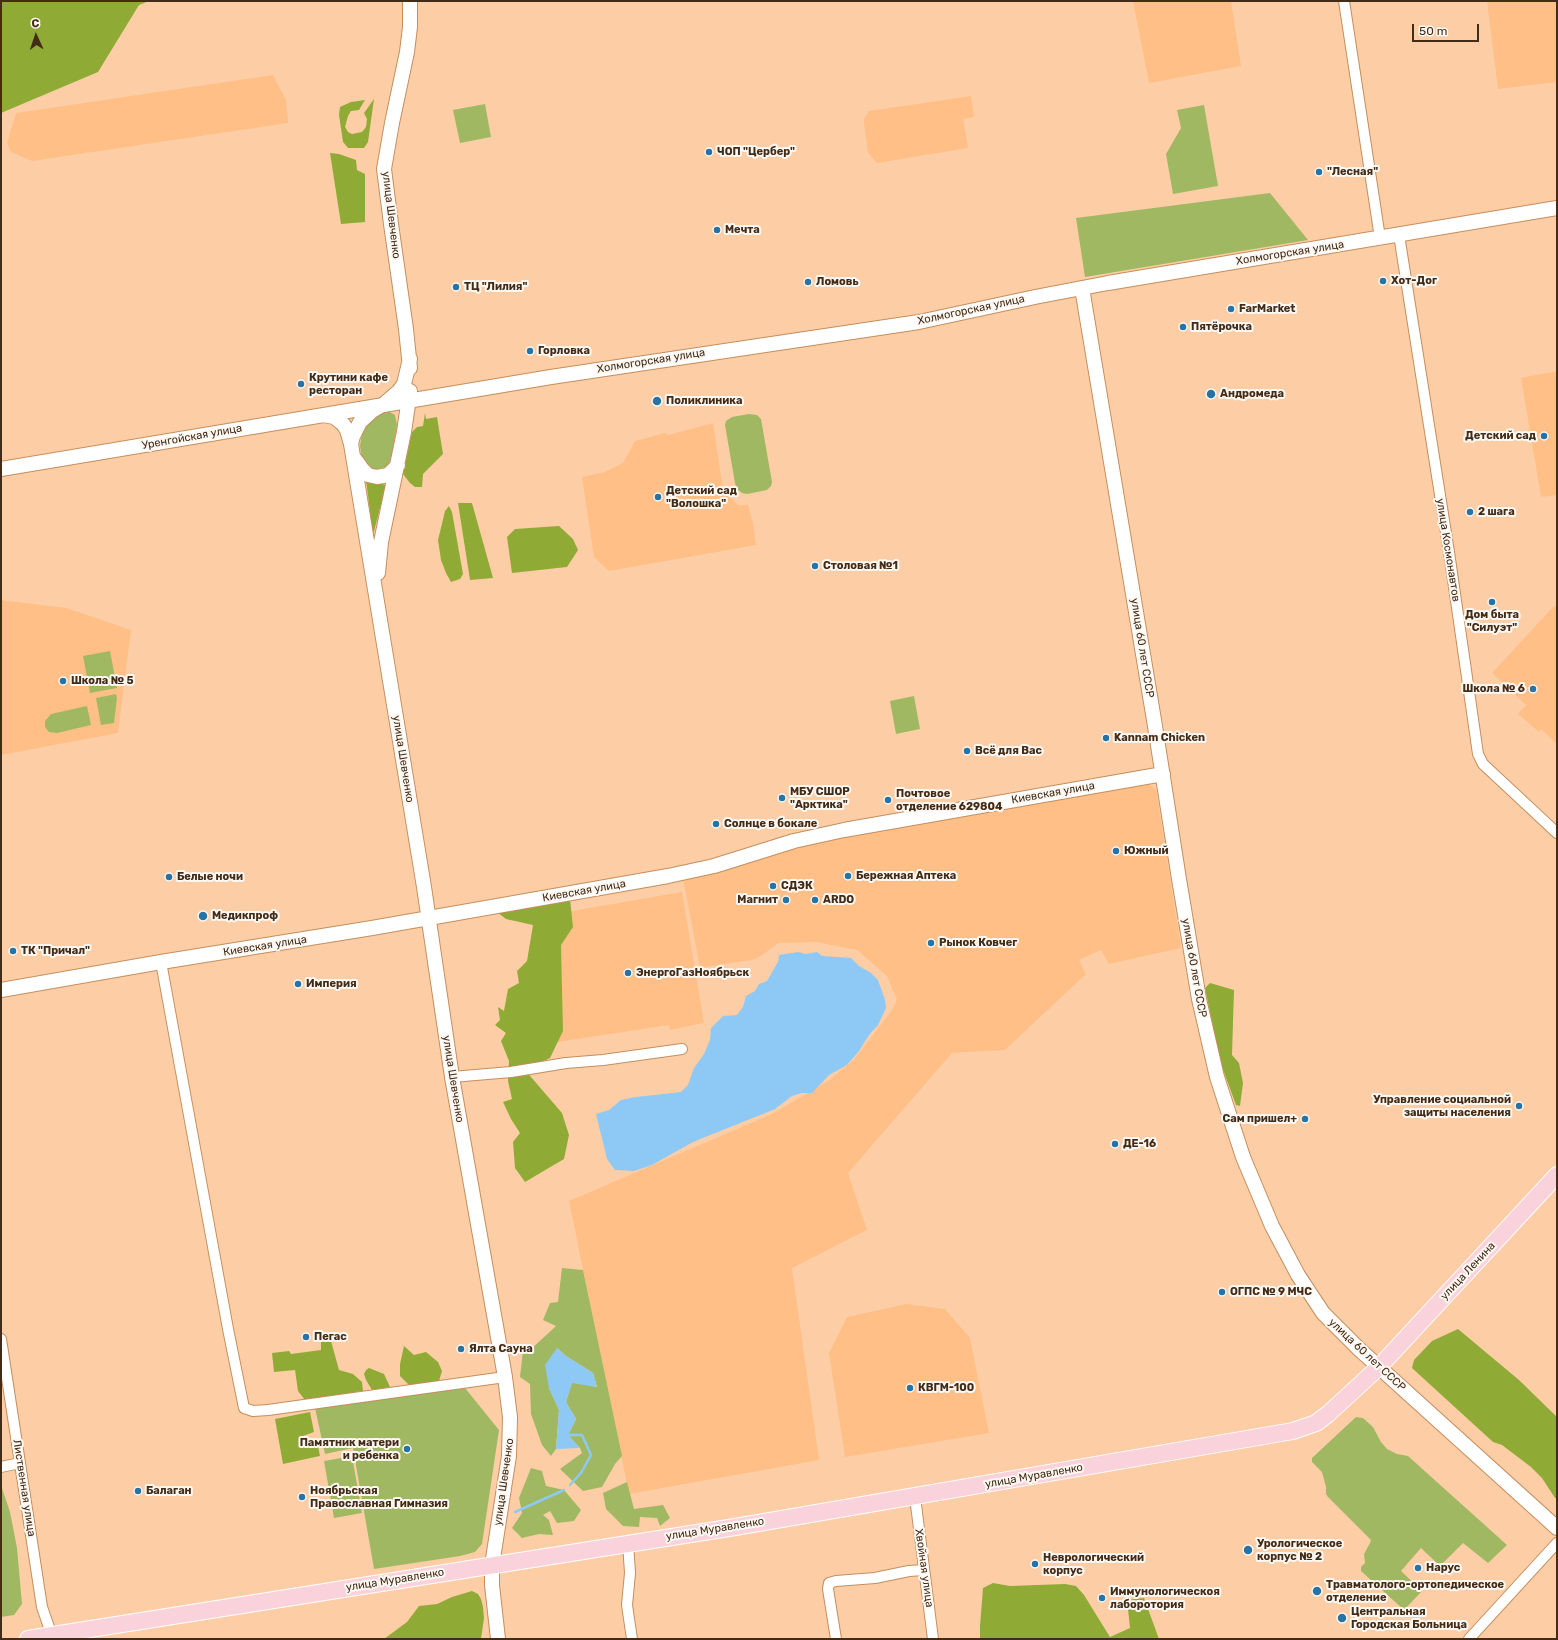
<!DOCTYPE html>
<meta charset="utf-8">
<style>
body{margin:0}
#map{position:relative;width:1558px;height:1640px;overflow:hidden;background:#fdcea6;font-family:Rubik,sans-serif}
canvas{display:block}
.frame{position:absolute;inset:0;border:2px solid #422b17;pointer-events:none}
.north{position:absolute;left:16px;top:16px;width:40px;height:40px;-webkit-text-stroke:3px #fef8f3;paint-order:stroke;rotate:357deg;font-size:11px;font-weight:700;line-height:16px;text-align:center;color:#422b17}
.north::after{content:'';display:block;margin:auto;width:14px;height:18px;background:#422b17;clip-path:polygon(50% 0,100% 100%,50% 72%,0 100%)}
.scale{position:absolute;left:1412px;top:24px;width:67px;height:18px;box-sizing:border-box;border:2px solid #422b17;border-top:0;padding-left:5px;font-size:12px;line-height:14px;white-space:nowrap;color:#422b17;-webkit-text-stroke:3px #fef8f3;paint-order:stroke}
</style>
<div id="map">
<canvas width="1558" height="1640"></canvas>
<div class="frame"></div>
<div class="north">С</div>
<div class="scale">50 m</div>
</div>
<script>
const g = document.querySelector('canvas').getContext('2d');
g.lineJoin = 'round';
function fillPath(path, color) {
  g.fillStyle = color;
  g.fill(path, 'evenodd');
}
function poly(rows) {
  const path = new Path2D();
  for (const r of rows) {
    path.moveTo(r[0], r[1]);
    for (let i = 2; i < r.length; i += 2) path.lineTo(r[i], r[i + 1]);
  }
  return path;
}
function strokePath(path, color, width, dash) {
  g.strokeStyle = color;
  g.lineWidth = width;
  g.lineCap = dash ? 'butt' : 'round';
  g.setLineDash(dash || []);
  g.stroke(path);
}
function write(font, color, halo, rows, align = 'center') {
  g.font = font + ' Rubik,sans-serif';
  g.lineWidth = 4;
  g.setLineDash([]);
  g.textBaseline = 'middle';
  g.strokeStyle = halo;
  g.fillStyle = color;
  for (const [text, x, y, turn = 0] of rows) {
    g.save();
    g.translate(x, y);
    g.rotate((+turn || 0) * Math.PI / 180);
    g.textAlign = isNaN(turn) ? turn : align;
    if (halo) g.strokeText(text, 0, 0);
    g.fillText(text, 0, 0);
    g.restore();
  }
}
fillPath(poly([
 [1133,1,1231,1,1241,66,1149,83],
 [1487,1,1557,1,1557,82,1498,89],
 [273,75,286,100,288,123,32,161,11,152,7,143,16,113],
 [971,96,974,117,963,119,968,148,877,163,868,153,864,123,864,119,869,111],
 [1557,371,1557,495,1541,497,1521,378],
 [713,423,723,490,738,505,748,505,753,523,756,545,609,571,594,557,582,477,605,472,623,463,635,441,665,433,668,435],
 [1,600,67,608,131,630,118,733,1,755],
 [1557,606,1557,744,1541,729,1539,732,1518,714,1526,705,1492,673,1553,607],
 [1148,784,1156,789,1181,948,1109,964,1101,950,1079,960,1086,974,1005,1050,952,1053,848,1173,867,1230,792,1268,819,1460,629,1494,569,1201,772,1114,828,1081,854,1060,892,1010,897,1000,887,976,857,950,816,942,779,943,756,959,700,968,683,878,800,846,835,839],
 [682,892,704,1023,670,1030,669,1025,557,1042,537,917],
 [906,1304,945,1309,970,1338,989,1433,845,1457,829,1353,847,1317]
]), '#ffbf87');
fillPath(poly([
 [485,104,491,137,460,143,453,110],
 [1204,105,1218,186,1173,194,1166,154,1181,128,1177,110],
 [1270,193,1308,240,1085,277,1076,218],
 [388,411,395,415,397,425,392,453,389,464,381,470,373,469,362,458,360,446,362,433,369,420,379,412],
 [749,414,757,415,761,419,772,482,771,486,767,490,747,494,742,493,737,489,735,483,725,425,726,421,732,417],
 [110,651,117,688,90,693,83,656],
 [116,694,117,698,114,723,101,725,96,698],
 [914,696,920,729,896,734,890,701],
 [87,706,91,725,57,733,49,732,45,727,45,721,51,714],
 [562,1268,583,1270,622,1456,615,1464,602,1487,583,1491,560,1469,582,1453,580,1448,568,1435,576,1419,566,1402,572,1382,597,1387,593,1373,566,1356,557,1348,549,1388,559,1410,556,1449,551,1456,542,1445,531,1414,530,1384,520,1377,523,1350,529,1351,556,1326,543,1320,550,1303,558,1302],
 [465,1388,499,1430,482,1544,475,1552,460,1556,374,1569,353,1448,325,1454,315,1408],
 [1356,1417,1363,1418,1373,1427,1381,1442,1387,1449,1397,1454,1408,1456,1507,1545,1488,1563,1463,1543,1440,1566,1421,1548,1401,1571,1422,1591,1404,1610,1361,1571,1361,1567,1365,1563,1364,1554,1370,1543,1371,1540,1328,1497,1326,1494,1326,1487,1322,1472,1312,1462,1312,1458],
 [352,1456,362,1513,334,1518,324,1461],
 [531,1468,542,1471,546,1486,564,1490,581,1510,574,1521,557,1523,550,1511,543,1515,549,1520,553,1535,539,1534,522,1538,512,1528,522,1513,519,1498],
 [627,1482,634,1509,663,1505,670,1518,660,1526,657,1518,640,1517,639,1527,623,1526,606,1509,603,1493],
 [1,1485,10,1512,17,1548,22,1604,14,1615,1,1617]
]), '#a0b861');
fillPath(poly([
 [1,1,149,1,139,5,98,72,1,113],
 [374,99,368,142,364,148,348,148,343,142,339,115,340,107,351,102,365,100,359,110,351,111,348,116,345,127,348,132,352,134,362,132,366,127,367,119,364,113],
 [330,153,339,154,356,160,357,170,365,174,365,222,341,224],
 [425,413,426,419,437,417,443,454,423,474,422,487,415,487,410,483,403,474,412,432,417,427,423,426],
 [366,480,386,485,373,535],
 [458,503,472,503,493,578,470,580],
 [449,506,452,512,463,574,460,579,451,582,446,573,441,560,438,540,445,511],
 [559,526,573,539,578,550,567,567,512,573,507,537,515,529],
 [570,899,573,927,561,945,563,1031,550,1058,525,1070,562,1113,569,1135,564,1159,525,1182,515,1168,513,1142,520,1133,511,1119,503,1102,512,1099,508,1081,509,1061,501,1041,506,1033,495,1025,500,1020,498,1007,504,1011,508,989,519,983,517,971,527,961,533,925,506,919,497,912],
 [1210,983,1234,990,1232,1055,1239,1063,1243,1083,1240,1106,1236,1105,1221,1064,1205,988],
 [1458,1329,1519,1380,1557,1417,1557,1498,1555,1498,1542,1478,1531,1467,1502,1445,1493,1442,1412,1368,1414,1360,1432,1341],
 [331,1341,339,1370,353,1374,362,1382,363,1391,305,1400,298,1391,295,1370,274,1372,272,1353,289,1351,291,1354,321,1350,321,1342],
 [404,1346,414,1355,426,1352,438,1362,442,1371,439,1381,409,1385,400,1376,400,1364],
 [369,1368,384,1374,390,1387,372,1390,366,1380,364,1374,366,1370],
 [310,1412,314,1432,303,1436,305,1442,317,1441,320,1456,283,1464,275,1419],
 [993,1583,1010,1586,1065,1584,1076,1586,1084,1595,1110,1637,1130,1628,1127,1600,1144,1598,1159,1639,980,1639,980,1626,983,1588],
 [472,1591,478,1594,481,1599,483,1607,484,1618,481,1639,384,1639,407,1622,419,1606,437,1604,452,1597]
]), '#8fab35');
fillPath(poly([
 [798,952,806,954,817,952,822,956,851,958,859,966,871,973,878,980,885,1000,886,1008,878,1025,869,1035,859,1051,847,1065,829,1075,812,1093,802,1093,792,1096,775,1109,693,1142,652,1165,634,1171,615,1170,607,1159,596,1114,609,1110,621,1100,636,1097,681,1092,688,1085,694,1068,704,1054,710,1040,711,1028,723,1016,737,1015,743,1007,746,996,755,991,759,984,767,981,778,962,779,955],
 [557,1348,566,1356,593,1373,597,1387,572,1383,566,1402,576,1419,568,1435,580,1448,556,1449,559,1410,549,1388,545,1365]
]), '#8ec9f5');
strokePath(poly([
 [568,1435,582,1435,591,1455,581,1473,570,1485],
 [515,1512,564,1490]
]), '#8ec9f5', 2.5);
const street = poly([
 [1344,1,1380,238],
 [1399,235,1449,552,1478,754,1483,764,1557,833],
 [161,962,228,1329,244,1408,253,1411,268,1410,505,1377],
 [452,1077,511,1072,566,1063,603,1060,682,1049],
 [1,1339,42,1607,53,1639],
 [1,1467,20,1463],
 [915,1497,933,1639],
 [628,1543,630,1573,627,1605,632,1639],
 [836,1639,828,1589,829,1583,836,1581,875,1578,909,1571,924,1570],
 [1469,1639,1557,1543]
]);
const secondary = poly([
 [410,1,410,27,407,52,392,123,384,169,391,224,406,329,410,368],
 [1082,288,1154,720,1179,879,1199,999,1217,1077,1243,1157,1272,1226,1298,1275,1323,1313,1359,1349,1557,1528],
 [410,359,404,384,399,391,384,404,372,411,360,422,353,436,351,444,424,887,452,1077,505,1377,510,1417,509,1456,492,1565,492,1585,498,1639],
 [323,415,334,417,343,424,347,430,351,444],
 [355,459,363,470,368,475,377,477,388,475,398,465],
 [1,469,551,377,919,322,1035,297,1108,283,1557,208],
 [378,573,381,542,404,432,410,391],
 [1,990,161,962,372,928,668,876,714,866,794,841,844,830,1163,774]
]);
const primary = poly([
 [28,1639,735,1527,1293,1431,1316,1423,1328,1414,1379,1367,1557,1175]
]);
strokePath(street, '#c58e5d', 12);
strokePath(secondary, '#c58e5d', 16);
strokePath(primary, '#fff', 18);
strokePath(street, '#fff', 10);
strokePath(secondary, '#fff', 14);
strokePath(primary, '#fad2dc', 16);
for (const [x, y, r, color] of [
 [709,152,4,"#2674a6"],
 [1319,172,4,"#2674a6"],
 [717,230,4,"#2674a6"],
 [1383,281,4,"#2674a6"],
 [808,282,4,"#2674a6"],
 [456,287,4,"#2674a6"],
 [1231,309,4,"#2674a6"],
 [1183,327,4,"#2674a6"],
 [530,351,4,"#2674a6"],
 [301,384,4,"#2674a6"],
 [1211,394,5,"#2674a6"],
 [657,401,5,"#2674a6"],
 [1544,436,4,"#2674a6"],
 [658,497,4,"#2674a6"],
 [1470,512,4,"#2674a6"],
 [815,566,4,"#2674a6"],
 [1492,602,4,"#2674a6"],
 [63,681,4,"#2674a6"],
 [1533,689,4,"#2674a6"],
 [1106,738,4,"#2674a6"],
 [967,751,4,"#2674a6"],
 [782,798,4,"#2674a6"],
 [888,800,4,"#2674a6"],
 [716,824,4,"#2674a6"],
 [1116,851,4,"#2674a6"],
 [848,876,4,"#2674a6"],
 [169,877,4,"#2674a6"],
 [773,886,4,"#2674a6"],
 [786,900,4,"#2674a6"],
 [815,900,4,"#2674a6"],
 [203,916,5,"#2674a6"],
 [931,943,4,"#2674a6"],
 [13,951,4,"#2674a6"],
 [628,973,4,"#2674a6"],
 [298,984,4,"#2674a6"],
 [1519,1106,4,"#2674a6"],
 [1305,1119,4,"#2674a6"],
 [1115,1144,4,"#2674a6"],
 [1222,1292,4,"#2674a6"],
 [306,1337,4,"#2674a6"],
 [461,1349,4,"#2674a6"],
 [910,1388,4,"#2674a6"],
 [407,1449,4,"#2674a6"],
 [138,1491,4,"#2674a6"],
 [302,1497,4,"#2674a6"],
 [1248,1550,5,"#2674a6"],
 [1035,1564,4,"#2674a6"],
 [1418,1568,4,"#2674a6"],
 [1317,1591,5,"#2674a6"],
 [1102,1598,4,"#2674a6"],
 [1342,1618,5,"#2674a6"]
]) {
  const dot = new Path2D();
  dot.arc(x, y, r, 0, 2 * Math.PI);
  g.fillStyle = color;
  g.fill(dot);
  strokePath(dot, '#fef8f3', 1.5);
}
write('bold 11px', '#422b17', '#fef8f3', [
 ["ЧОП \"Цербер\"",717,152],
 ["\"Лесная\"",1327,172],
 ["Мечта",725,230],
 ["Хот-Дог",1391,281],
 ["Ломовь",816,282],
 ["ТЦ \"Лилия\"",464,287],
 ["FarMarket",1239,309],
 ["Пятёрочка",1191,327],
 ["Горловка",538,351],
 ["Крутини кафе",309,378],
 ["ресторан",309,391],
 ["Андромеда",1220,394],
 ["Поликлиника",666,401],
 ["Детский сад",1536,436,"right"],
 ["Детский сад",666,491],
 ["\"Волошка\"",666,504],
 ["2 шага",1478,512],
 ["Столовая №1",823,566],
 ["Дом быта",1492,615,"center"],
 ["\"Силуэт\"",1492,628,"center"],
 ["Школа № 5",71,681],
 ["Школа № 6",1525,689,"right"],
 ["Kannam Chicken",1114,738],
 ["Всё для Вас",975,751],
 ["МБУ СШОР",790,792],
 ["\"Арктика\"",790,805],
 ["Почтовое",896,794],
 ["отделение 629804",896,807],
 ["Солнце в бокале",724,824],
 ["Южный",1124,851],
 ["Бережная Аптека",856,876],
 ["Белые ночи",177,877],
 ["СДЭК",781,886],
 ["Магнит",778,900,"right"],
 ["ARDO",823,900],
 ["Медикпроф",212,916],
 ["Рынок Ковчег",939,943],
 ["ТК \"Причал\"",21,951],
 ["ЭнергоГазНоябрьск",636,973],
 ["Империя",306,984],
 ["Управление социальной",1511,1100,"right"],
 ["защиты населения",1511,1113,"right"],
 ["Сам пришел+",1297,1119,"right"],
 ["ДЕ-16",1123,1144],
 ["ОГПС № 9 МЧС",1230,1292],
 ["Пегас",314,1337],
 ["Ялта Сауна",469,1349],
 ["КВГМ-100",918,1388],
 ["Памятник матери",399,1443,"right"],
 ["и ребенка",399,1456,"right"],
 ["Балаган",146,1491],
 ["Ноябрьская",310,1491],
 ["Православная Гимназия",310,1504],
 ["Урологическое",1257,1544],
 ["корпус № 2",1257,1557],
 ["Неврологический",1043,1558],
 ["корпус",1043,1571],
 ["Нарус",1426,1568],
 ["Травматолого-ортопедическое",1326,1585],
 ["отделение",1326,1598],
 ["Иммунологическоя",1110,1592],
 ["лаборотория",1110,1605],
 ["Центральная",1351,1612],
 ["Городская Больница",1351,1625]
], 'left');
write('11px', '#422b17', '#fef8f3', [
 ["улица Шевченко",391,215,83],
 ["Холмогорская улица",1290,253,-9],
 ["Холмогорская улица",971,310,-12],
 ["Холмогорская улица",651,361,-9],
 ["Уренгойская улица",192,437,-10],
 ["улица Космонавтов",1448,550,81],
 ["улица 60 лет СССР",1142,648,81],
 ["улица Шевченко",403,759,81],
 ["Киевская улица",1053,793,-10],
 ["Киевская улица",584,891,-10],
 ["Киевская улица",265,946,-9],
 ["улица 60 лет СССР",1194,968,80],
 ["улица Шевченко",453,1079,81],
 ["улица Ленина",1468,1271,-47],
 ["улица 60 лет СССР",1367,1355,43],
 ["улица Муравленко",1034,1476,-10],
 ["улица Шевченко",504,1482,-82],
 ["Лиственная улица",24,1488,81],
 ["улица Муравленко",715,1529,-9],
 ["Хвойная улица",924,1568,82],
 ["улица Муравленко",395,1580,-9]
]);
</script>
